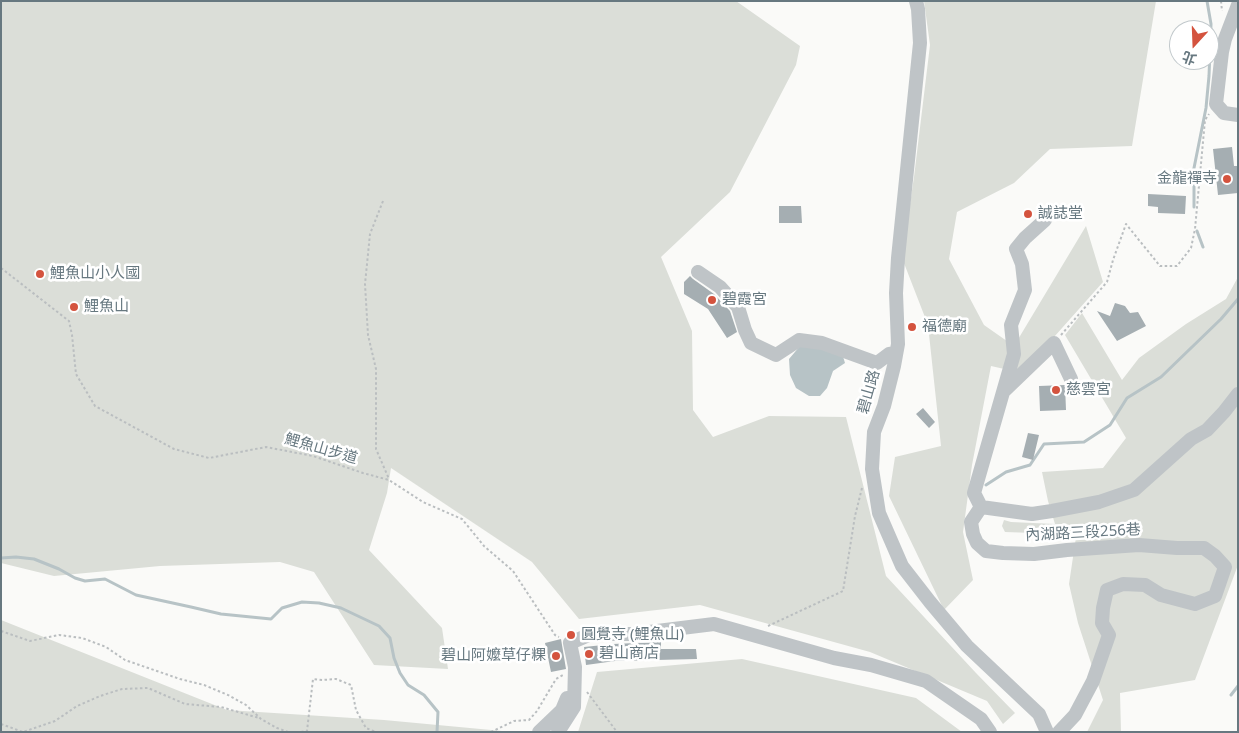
<!DOCTYPE html>
<meta charset="utf-8">
<style>
body{margin:0}
#map{position:relative;width:1239px;height:733px;overflow:hidden;background:#fafaf8;font-family:"Noto Sans","Noto Sans TC",sans-serif}
canvas{display:block}
.frame{position:absolute;inset:0;border:2px solid #677880;pointer-events:none}
.north{position:absolute;left:1169px;top:20px;width:50px;height:50px;box-sizing:border-box;background:#fff;border:1px solid #c2c9cc;border-radius:50%;rotate:200deg;font-size:14px;font-weight:700;line-height:20px;text-align:center;color:#677880}
.north::after{content:'';display:block;margin:auto;width:18px;height:22px;background:#d4533e;clip-path:polygon(50% 0,100% 100%,50% 72%,0 100%)}
</style>
<div id="map">
<canvas width="1239" height="733"></canvas>
<div class="frame"></div>
<div class="north">北</div>
</div>
<script>
const g = document.querySelector('canvas').getContext('2d');
g.lineJoin = 'round';
function fillPath(path, color) {
  g.fillStyle = color;
  g.fill(path, 'evenodd');
}
function poly(rows) {
  const path = new Path2D();
  for (const r of rows) {
    path.moveTo(r[0], r[1]);
    for (let i = 2; i < r.length; i += 2) path.lineTo(r[i], r[i + 1]);
  }
  return path;
}
function strokePath(path, color, width, dash) {
  g.strokeStyle = color;
  g.lineWidth = width;
  g.lineCap = dash ? 'butt' : 'round';
  g.setLineDash(dash || []);
  g.stroke(path);
}
function write(font, color, halo, rows, align = 'center') {
  g.font = font + ' "Noto Sans","Noto Sans TC",sans-serif';
  g.lineWidth = 5;
  g.setLineDash([]);
  g.textBaseline = 'middle';
  g.strokeStyle = halo;
  g.fillStyle = color;
  for (const [text, x, y, turn = 0] of rows) {
    g.save();
    g.translate(x, y);
    g.rotate((+turn || 0) * Math.PI / 180);
    g.textAlign = isNaN(turn) ? turn : align;
    if (halo) g.strokeText(text, 0, 0);
    g.fillText(text, 0, 0);
    g.restore();
  }
}
fillPath(poly([
 [1,1,736,1,800,46,796,65,730,192,661,257,692,331,693,410,713,437,769,416,846,417,886,576,976,673,1015,713,1003,724,987,701,870,652,700,605,579,619,532,562,391,468,387,493,369,550,442,628,448,669,374,665,314,572,280,562,160,566,54,576,1,563],
 [924,1,1156,1,1132,146,1050,149,1014,183,957,212,949,259,984,325,1014,346,1086,226,1103,282,1022,373,991,366,972,465,963,532,973,580,944,610,889,496,895,457,941,446,928,325,902,258,914,177,930,45],
 [1238,277,1238,565,1195,680,1120,693,1121,732,1087,732,1103,700,1078,623,1069,584,1076,537,1034,533,1005,532,1002,526,1004,520,1011,522,1055,524,1048,501,1042,472,1103,468,1126,438,1065,335,1082,313,1122,380,1139,358,1186,324,1226,299],
 [1,620,227,710,384,720,502,731,1,732],
 [742,659,916,698,962,732,578,732,597,672]
]), '#dbded8');
fillPath(poly([
 [800,346,841,350,845,363,833,371,827,388,820,396,809,396,796,388,790,375,789,359]
]), '#b7c3c6');
strokePath(poly([
 [1194,207,1194,168,1206,108,1209,76,1211,24,1207,1],
 [1197,231,1203,247],
 [986,485,1006,472,1030,465,1044,444,1084,442,1110,425,1127,398,1161,377,1221,319,1238,299],
 [1,558,16,557,34,559,59,569,75,578,85,581,105,579,136,595,191,607,221,614,271,619,282,608,302,602,319,603,341,608,379,626,390,638,394,658,400,673,408,685,424,695,438,712,437,732],
 [1231,695,1238,686]
]), '#b7c3c6', 3);
fillPath(poly([
 [1232,147,1234,166,1238,166,1238,193,1218,195,1213,149],
 [1148,194,1186,196,1185,214,1158,213,1158,207,1148,206],
 [779,206,801,206,802,223,779,223],
 [690,276,693,279,714,294,730,311,737,332,727,338,708,309,684,294,684,282],
 [1115,303,1125,306,1130,313,1138,312,1146,326,1117,341,1097,311,1110,316],
 [1065,385,1066,410,1040,411,1039,386],
 [923,408,935,422,929,428,916,414],
 [1028,433,1039,435,1033,460,1022,457],
 [561,639,566,669,551,672,545,643],
 [661,642,661,649,696,649,697,659,615,661,586,665,584,647,613,644]
]), '#a5aeb2');
strokePath(poly([
 [1221,1,1222,11],
 [383,201,370,234,365,284,368,335,376,369,376,449,389,479],
 [1,268,69,321,72,335,76,374,95,406,174,449,209,458,266,447,313,456,363,473,389,480,423,502,462,519,484,546,513,571,555,635,559,637],
 [1061,335,1107,282,1113,260,1126,224,1160,266,1177,266,1191,248,1195,229,1205,120,1209,114],
 [768,626,843,591,855,516,862,488],
 [1,631,30,641,59,635,82,638,106,647,125,660,180,679,204,685,228,695,246,705,261,719,277,728,288,732],
 [587,692,617,732],
 [1,724,23,732,55,721,77,706,100,696,122,689,148,688,185,704,221,707,259,718],
 [301,732,307,731,313,679,322,680,336,679,351,685,356,710,366,728,376,732],
 [377,732,391,732],
 [491,732,514,721,529,720,537,711,556,679,563,675]
]), '#babec0', 2, [2.5, 2.5]);
strokePath(poly([
 [916,1,918,9,920,43,898,258,896,293,898,344,894,366,884,406,874,432,872,469,879,513,902,566,930,602,967,646,1039,714,1047,732],
 [1238,5,1225,39,1222,52,1216,104,1224,113,1238,115],
 [698,272,720,287,738,307,745,330,751,343,776,355,799,340,822,343,877,363,889,354,896,353],
 [1003,392,1054,343,1071,379],
 [981,507,971,522,973,534,977,543,986,551,1003,553,1034,554,1067,550,1139,545,1177,548,1204,548,1215,556,1225,567,1215,596,1195,604,1161,595,1145,585,1123,584,1107,590,1103,608,1102,623,1109,635,1093,681,1075,715,1059,732],
 [981,507,974,493,1014,354,1011,325,1025,290,1022,264,1016,249,1025,238,1045,220],
 [981,507,1032,514,1052,511,1099,502,1134,490,1191,439,1207,430,1224,412,1238,394],
 [539,732,562,710,567,698],
 [558,732,574,707,575,667,570,643,591,634,633,634,714,624,834,658,871,665,926,681,981,719,990,732]
]), '#bfc4c7', 14);
for (const [x, y, r, color] of [
 [1227,179,5,"#d4533e"],
 [1028,214,5,"#d4533e"],
 [40,274,5,"#d4533e"],
 [712,300,5,"#d4533e"],
 [74,307,5,"#d4533e"],
 [912,327,5,"#d4533e"],
 [1056,390,5,"#d4533e"],
 [571,635,5,"#d4533e"],
 [589,654,5,"#d4533e"],
 [556,656,5,"#d4533e"]
]) {
  const dot = new Path2D();
  dot.arc(x, y, r, 0, 2 * Math.PI);
  g.fillStyle = color;
  g.fill(dot);
  strokePath(dot, '#fff', 2);
}
write('15px', '#677880', '#fff', [
 ["金龍禪寺",1217,179,"right"],
 ["誠誌堂",1038,214],
 ["鯉魚山小人國",50,274],
 ["碧霞宮",722,300],
 ["鯉魚山",84,307],
 ["福德廟",922,327],
 ["慈雲宮",1066,390],
 ["圓覺寺 (鯉魚山)",581,635],
 ["碧山商店",599,654],
 ["碧山阿嬤草仔粿",546,656,"right"]
], 'left');
write('15px', '#677880', '#fff', [
 ["碧山路",869,392,-74],
 ["鯉魚山步道",321,449,16],
 ["內湖路三段256巷",1083,533,-3]
]);
</script>
